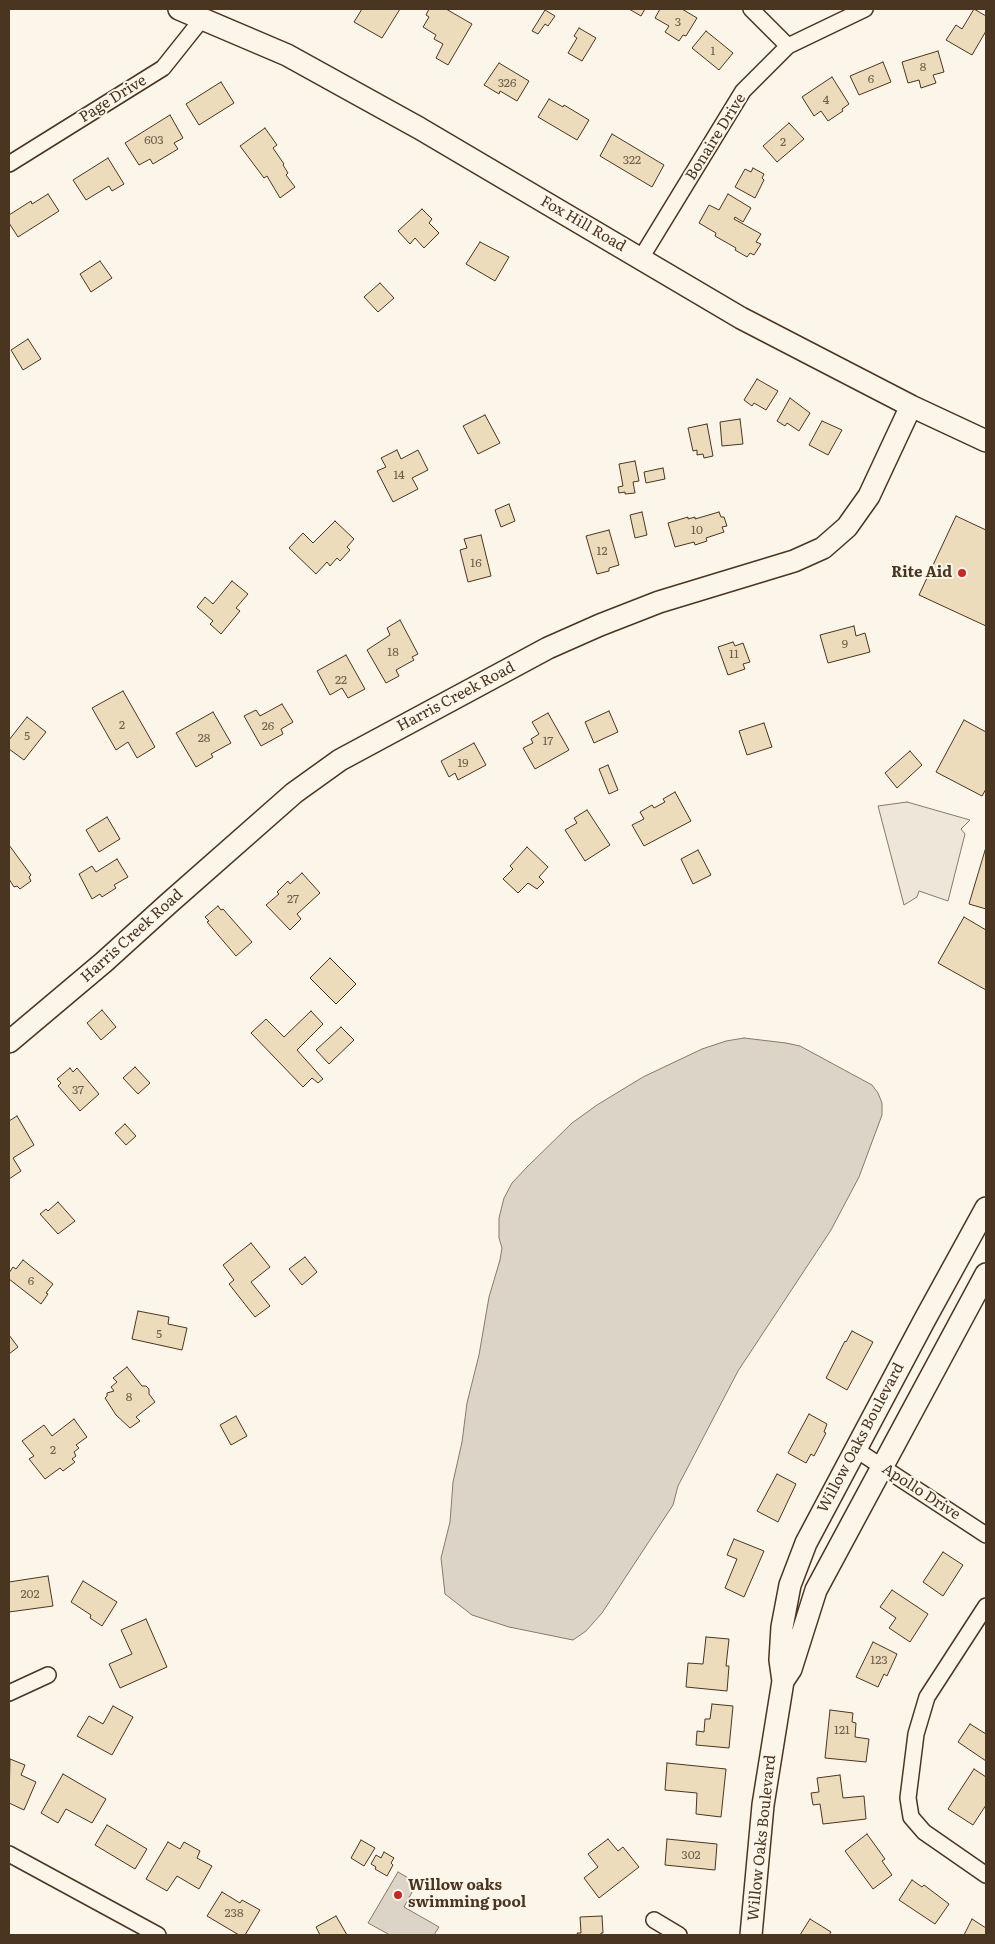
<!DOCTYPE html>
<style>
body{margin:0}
#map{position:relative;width:995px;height:1944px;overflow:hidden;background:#fbf6e9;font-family:Literata,serif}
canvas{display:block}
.frame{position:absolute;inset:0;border:10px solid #4a3520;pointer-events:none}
</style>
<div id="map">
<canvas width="995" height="1944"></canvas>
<div class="frame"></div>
</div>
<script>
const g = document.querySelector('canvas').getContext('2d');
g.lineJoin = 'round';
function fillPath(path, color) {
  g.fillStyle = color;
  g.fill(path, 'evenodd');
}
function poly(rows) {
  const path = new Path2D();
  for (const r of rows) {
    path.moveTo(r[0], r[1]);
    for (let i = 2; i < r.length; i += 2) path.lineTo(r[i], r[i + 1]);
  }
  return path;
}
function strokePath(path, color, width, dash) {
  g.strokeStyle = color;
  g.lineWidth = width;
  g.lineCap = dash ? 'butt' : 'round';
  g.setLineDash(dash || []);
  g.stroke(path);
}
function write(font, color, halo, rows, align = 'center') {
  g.font = font + ' Literata,serif';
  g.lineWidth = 4;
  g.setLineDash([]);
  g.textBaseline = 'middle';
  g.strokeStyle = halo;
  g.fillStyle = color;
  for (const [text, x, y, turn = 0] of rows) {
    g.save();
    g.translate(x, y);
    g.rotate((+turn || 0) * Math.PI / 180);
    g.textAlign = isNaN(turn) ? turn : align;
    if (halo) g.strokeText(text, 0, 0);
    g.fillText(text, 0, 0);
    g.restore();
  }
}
const green = poly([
 [907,802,970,820,961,829,965,834,948,901,919,891,917,897,904,905,878,806,907,802]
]);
fillPath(green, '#ede6d9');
strokePath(green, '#887966', 1);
const water = poly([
 [744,1038,786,1043,800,1046,872,1085,878,1093,882,1103,882,1115,859,1177,831,1230,738,1371,678,1486,673,1505,602,1613,586,1631,573,1640,509,1627,472,1615,445,1594,441,1558,450,1522,453,1482,462,1442,467,1403,479,1355,489,1297,500,1260,502,1248,499,1238,499,1218,504,1198,512,1183,527,1167,572,1123,597,1105,643,1077,702,1049,726,1041,744,1038],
 [398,1872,417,1883,404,1907,439,1927,434,1935,390,1935,368,1923,398,1872]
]);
fillPath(water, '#dcd4c6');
strokePath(water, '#887966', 1);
const building = poly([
 [362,9,400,9,382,38,354,22,362,9],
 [429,9,446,9,472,24,448,65,436,58,443,44,434,39,436,35,423,27,429,17,426,15,429,9],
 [629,9,645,9,641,16,629,9],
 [660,9,682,9,697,18,686,36,683,35,679,41,665,32,669,26,655,18,660,9],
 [974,9,986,16,986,31,972,55,946,40,956,25,962,29,974,9],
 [545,10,555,16,548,26,545,24,538,34,532,31,545,10],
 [579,28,596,38,582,61,568,53,577,38,574,36,579,28],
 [706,31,733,53,719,70,692,48,706,31],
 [938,51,944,72,933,75,936,83,921,88,919,80,908,83,902,62,938,51],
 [883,62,891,82,859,95,850,76,883,62],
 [499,63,529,81,517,101,500,91,499,94,484,85,499,63],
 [832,77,849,104,842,109,843,111,828,121,821,111,814,116,802,97,832,77],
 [221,82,234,103,199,125,186,104,221,82],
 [549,99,563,107,564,105,589,120,577,140,538,117,549,99],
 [170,115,183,138,174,143,178,149,153,164,150,159,139,165,125,143,170,115],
 [789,123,804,139,777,162,763,146,789,123],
 [265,128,277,145,273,148,284,164,283,165,288,173,286,175,295,187,280,198,267,176,264,178,240,146,265,128],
 [612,134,664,165,652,187,600,156,612,134],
 [108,158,124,184,112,191,109,186,86,200,73,180,108,158],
 [753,168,764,174,762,178,764,180,755,198,735,187,745,169,751,172,753,168],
 [48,194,59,211,18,237,9,223,9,215,31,201,32,204,48,194],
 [728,194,751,208,743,222,735,217,734,219,761,234,756,242,761,244,754,255,750,253,747,257,735,250,736,248,715,236,716,233,699,223,709,205,719,210,728,194],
 [422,209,432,219,429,223,439,233,424,248,415,238,410,244,398,231,422,209],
 [480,242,509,257,495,281,466,264,480,242],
 [100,261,112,278,91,292,80,274,100,261],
 [380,283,394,298,378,312,364,297,380,283],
 [28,339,41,359,23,370,11,350,28,339],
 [757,379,778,391,766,410,754,403,752,406,744,400,757,379],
 [790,398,810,413,799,431,787,423,785,426,777,421,790,398],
 [485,415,500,443,478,454,463,426,485,415],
 [740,419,743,444,722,446,720,422,740,419],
 [822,421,842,430,828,455,809,445,822,421],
 [707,424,713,456,704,458,703,454,697,455,697,450,693,451,688,428,707,424],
 [397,450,401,459,418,450,428,470,412,478,418,489,393,502,377,471,386,467,381,458,397,450],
 [635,461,639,481,633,482,635,493,625,494,625,492,619,493,618,487,623,486,619,464,635,461],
 [663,468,665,479,646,483,644,472,663,468],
 [509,504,515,521,501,527,495,510,509,504],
 [642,512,647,535,635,538,630,515,642,512],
 [719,512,721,517,724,517,727,526,722,527,724,532,706,538,707,541,695,545,694,542,675,547,668,523,688,517,688,519,695,517,695,519,719,512],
 [956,516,986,530,986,626,919,595,956,516],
 [335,521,354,539,347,547,350,550,340,561,337,558,330,566,327,562,316,574,289,548,303,533,313,543,335,521],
 [609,530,619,565,609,568,609,571,597,574,586,536,609,530],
 [481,535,491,576,468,582,460,550,467,548,464,539,481,535],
 [232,581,248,594,236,608,240,611,221,634,210,624,213,621,197,607,205,597,213,604,232,581],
 [400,620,418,654,412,657,414,660,396,670,399,676,386,683,367,650,390,635,387,628,400,620],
 [854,626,856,636,865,633,870,652,828,663,820,635,854,626],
 [733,642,735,646,743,643,750,662,743,664,745,669,728,675,718,647,733,642],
 [346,655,365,689,348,698,342,688,330,695,317,671,346,655],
 [123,691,155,747,137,758,128,742,116,750,92,708,123,691],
 [282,704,293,722,281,729,283,734,261,746,244,716,256,710,260,716,282,704],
 [609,711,618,732,594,743,585,722,609,711],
 [213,712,231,743,211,754,213,757,196,767,176,733,213,712],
 [548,713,569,750,535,769,523,748,533,743,531,739,539,734,532,722,548,713],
 [27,717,46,732,24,760,9,749,9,740,27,717],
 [964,720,986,732,986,789,982,796,936,772,964,720],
 [764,723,772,747,747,755,739,731,764,723],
 [474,743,486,765,458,780,455,773,449,777,441,761,474,743],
 [910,751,922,765,897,788,885,773,910,751],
 [608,765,618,790,609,794,599,769,608,765],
 [675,792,691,821,644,846,632,825,644,819,640,812,652,805,654,808,665,802,663,799,675,792],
 [587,810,610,845,585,861,565,830,577,823,574,818,587,810],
 [107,817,120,839,99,852,86,830,107,817],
 [9,845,31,875,29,877,31,881,20,889,17,886,14,887,9,879,9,845],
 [527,847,548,867,539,877,544,882,537,889,528,883,518,893,503,879,513,869,510,866,527,847],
 [986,847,986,909,969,904,986,847],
 [698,850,711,875,693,884,681,859,698,850],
 [117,859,128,877,114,885,116,888,102,897,100,894,92,899,79,874,92,866,96,872,117,859],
 [302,873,320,893,297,914,301,919,290,930,266,905,279,894,277,892,288,881,290,884,302,873],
 [218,906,221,910,223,909,252,942,236,956,207,922,209,921,205,917,218,906],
 [964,917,986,930,986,990,938,963,964,917],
 [330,958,356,984,336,1004,310,978,330,958],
 [102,1010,116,1027,101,1040,87,1023,102,1010],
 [311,1011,323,1024,297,1050,323,1079,318,1083,312,1078,303,1087,251,1033,266,1019,284,1037,311,1011],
 [341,1027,354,1040,329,1064,316,1050,341,1027],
 [135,1067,150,1083,138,1094,123,1078,135,1067],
 [70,1068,73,1072,77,1068,99,1094,80,1111,58,1086,61,1083,57,1079,70,1068],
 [17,1116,34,1145,13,1158,21,1171,9,1179,9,1121,17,1116],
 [125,1124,136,1136,126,1145,115,1133,125,1124],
 [58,1202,75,1221,58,1234,40,1214,46,1209,48,1211,58,1202],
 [251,1243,270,1267,251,1282,270,1306,255,1317,229,1284,234,1280,223,1265,251,1243],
 [305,1257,317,1272,302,1285,289,1269,305,1257],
 [23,1260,53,1284,46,1293,48,1294,41,1304,9,1279,9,1273,13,1267,16,1269,23,1260],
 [138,1311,169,1317,168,1324,187,1328,182,1350,132,1339,138,1311],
 [852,1331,873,1342,847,1390,826,1378,845,1341,846,1342,852,1331],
 [9,1335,18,1347,9,1354,9,1335],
 [127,1367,142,1386,146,1386,149,1389,149,1394,155,1402,136,1417,140,1421,130,1428,116,1415,105,1398,107,1396,107,1393,114,1391,111,1387,117,1382,113,1378,127,1367],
 [809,1414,827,1424,824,1432,826,1433,814,1456,811,1454,806,1463,788,1453,809,1414],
 [236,1416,247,1436,231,1445,220,1425,236,1416],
 [74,1419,87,1437,76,1445,79,1448,74,1452,76,1456,72,1459,75,1462,63,1471,60,1468,45,1479,29,1459,34,1456,22,1441,44,1425,52,1436,74,1419],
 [777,1474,796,1484,778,1522,757,1511,777,1474],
 [734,1539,764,1551,744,1597,725,1588,737,1559,727,1555,734,1539],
 [943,1552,963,1565,943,1596,923,1582,943,1552],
 [48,1576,53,1606,9,1612,9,1582,48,1576],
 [83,1581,117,1602,102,1626,90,1618,91,1615,71,1602,83,1581],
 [892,1590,928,1614,910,1642,889,1628,896,1618,880,1607,892,1590],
 [146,1619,167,1667,120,1688,109,1664,132,1654,121,1630,146,1619],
 [706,1637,729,1639,726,1666,729,1666,727,1691,686,1687,688,1663,703,1664,706,1637],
 [873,1642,897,1654,887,1676,884,1674,878,1687,856,1677,873,1642],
 [712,1704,733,1706,729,1748,696,1745,697,1731,704,1732,705,1719,710,1719,712,1704],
 [113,1706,133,1717,112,1755,77,1736,89,1716,103,1724,113,1706],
 [830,1710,853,1713,852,1722,856,1723,855,1737,869,1739,866,1762,825,1758,830,1710],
 [970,1724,986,1734,986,1761,958,1742,970,1724],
 [10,1759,25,1765,21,1775,36,1782,24,1810,9,1803,10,1759],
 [667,1763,726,1769,721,1817,696,1814,697,1793,665,1790,667,1763],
 [974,1769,986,1777,986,1805,973,1825,948,1809,974,1769],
 [63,1774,106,1799,92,1823,66,1809,58,1823,41,1813,63,1774],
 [840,1775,843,1798,864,1796,866,1819,823,1824,820,1804,813,1805,811,1793,819,1792,817,1778,840,1775],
 [107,1825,147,1849,135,1869,95,1845,107,1825],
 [867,1834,885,1859,882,1861,892,1875,873,1889,845,1851,867,1834],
 [608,1839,618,1851,623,1847,639,1867,599,1898,584,1878,598,1867,588,1854,608,1839],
 [667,1839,717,1844,715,1870,665,1865,667,1839],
 [361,1840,375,1848,364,1866,351,1858,361,1840],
 [168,1842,180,1849,184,1842,200,1851,197,1858,212,1866,199,1889,177,1876,167,1891,146,1879,168,1842],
 [384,1852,394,1858,391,1863,393,1865,387,1876,375,1869,376,1867,371,1864,376,1855,381,1858,384,1852],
 [912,1880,922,1887,924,1885,949,1904,935,1924,899,1900,912,1880],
 [222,1892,240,1903,242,1900,260,1910,245,1935,239,1935,207,1916,222,1892],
 [336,1916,347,1935,320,1935,316,1927,336,1916],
 [602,1916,603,1933,601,1933,601,1935,578,1935,577,1933,581,1933,580,1917,602,1916],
 [810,1919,831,1932,829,1935,800,1935,810,1919],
 [972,1919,986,1928,986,1935,964,1935,972,1919]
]);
fillPath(building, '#ecdcbc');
strokePath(building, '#4a3520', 1);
const street = poly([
 [751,9,788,46],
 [9,164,163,68,202,19],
 [641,258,743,91,788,46,865,9],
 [855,1449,986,1535],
 [986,1606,927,1697,916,1734,908,1798,911,1817,924,1832,986,1875],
 [9,1693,48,1675],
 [9,1854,158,1935],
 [654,1920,679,1935]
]);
const secondary = poly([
 [179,9,287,55,419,128,741,318,911,406,986,441],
 [9,1042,104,962,168,904,294,793,340,760,548,648,600,625,659,602,794,561,823,548,847,527,869,496,911,406],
 [783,1681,791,1669,816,1590,986,1274],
 [751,1935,763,1805,783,1681,780,1660,782,1627,790,1585,806,1543,924,1321,986,1208]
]);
strokePath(street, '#4a3520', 18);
strokePath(secondary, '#4a3520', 24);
strokePath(street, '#fbf6e9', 15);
strokePath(secondary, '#fbf6e9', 21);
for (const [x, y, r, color] of [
 [962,573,5,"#c62828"],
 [398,1895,5,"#c62828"]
]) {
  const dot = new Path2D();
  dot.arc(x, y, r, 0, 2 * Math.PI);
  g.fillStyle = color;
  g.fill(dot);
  strokePath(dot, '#fbf6e9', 2);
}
write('12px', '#725f47', null, [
 ["3",678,22],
 ["1",713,51],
 ["8",923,67],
 ["6",871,79],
 ["326",507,83],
 ["4",826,100],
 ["603",154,140],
 ["2",783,142],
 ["322",632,160],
 ["14",399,475],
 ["10",697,530],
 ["12",602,551],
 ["16",476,563],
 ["9",845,644],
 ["18",393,652],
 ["11",734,654],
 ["22",341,680],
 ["2",122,725],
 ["26",268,726],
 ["5",27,736],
 ["28",204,738],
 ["17",548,741],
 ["19",463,763],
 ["27",293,899],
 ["37",78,1090],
 ["6",31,1281],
 ["5",159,1334],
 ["8",129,1397],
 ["2",53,1450],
 ["202",30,1594],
 ["123",879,1660],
 ["121",842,1730],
 ["302",691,1855],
 ["238",234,1913]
]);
write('15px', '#4a3520', '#fbf6e9', [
 ["Page Drive",113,99,-32],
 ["Bonaire Drive",716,137,-58],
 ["Fox Hill Road",583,224,30],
 ["Harris Creek Road",456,697,-28],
 ["Harris Creek Road",132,936,-42],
 ["Willow Oaks Boulevard",861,1438,-62],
 ["Apollo Drive",921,1492,33],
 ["Willow Oaks Boulevard",762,1838,-84]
]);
write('bold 15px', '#4a3520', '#fbf6e9', [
 ["Rite Aid",952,573],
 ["Willow oaks",408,1886,"left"],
 ["swimming pool",408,1903,"left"]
], 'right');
</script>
